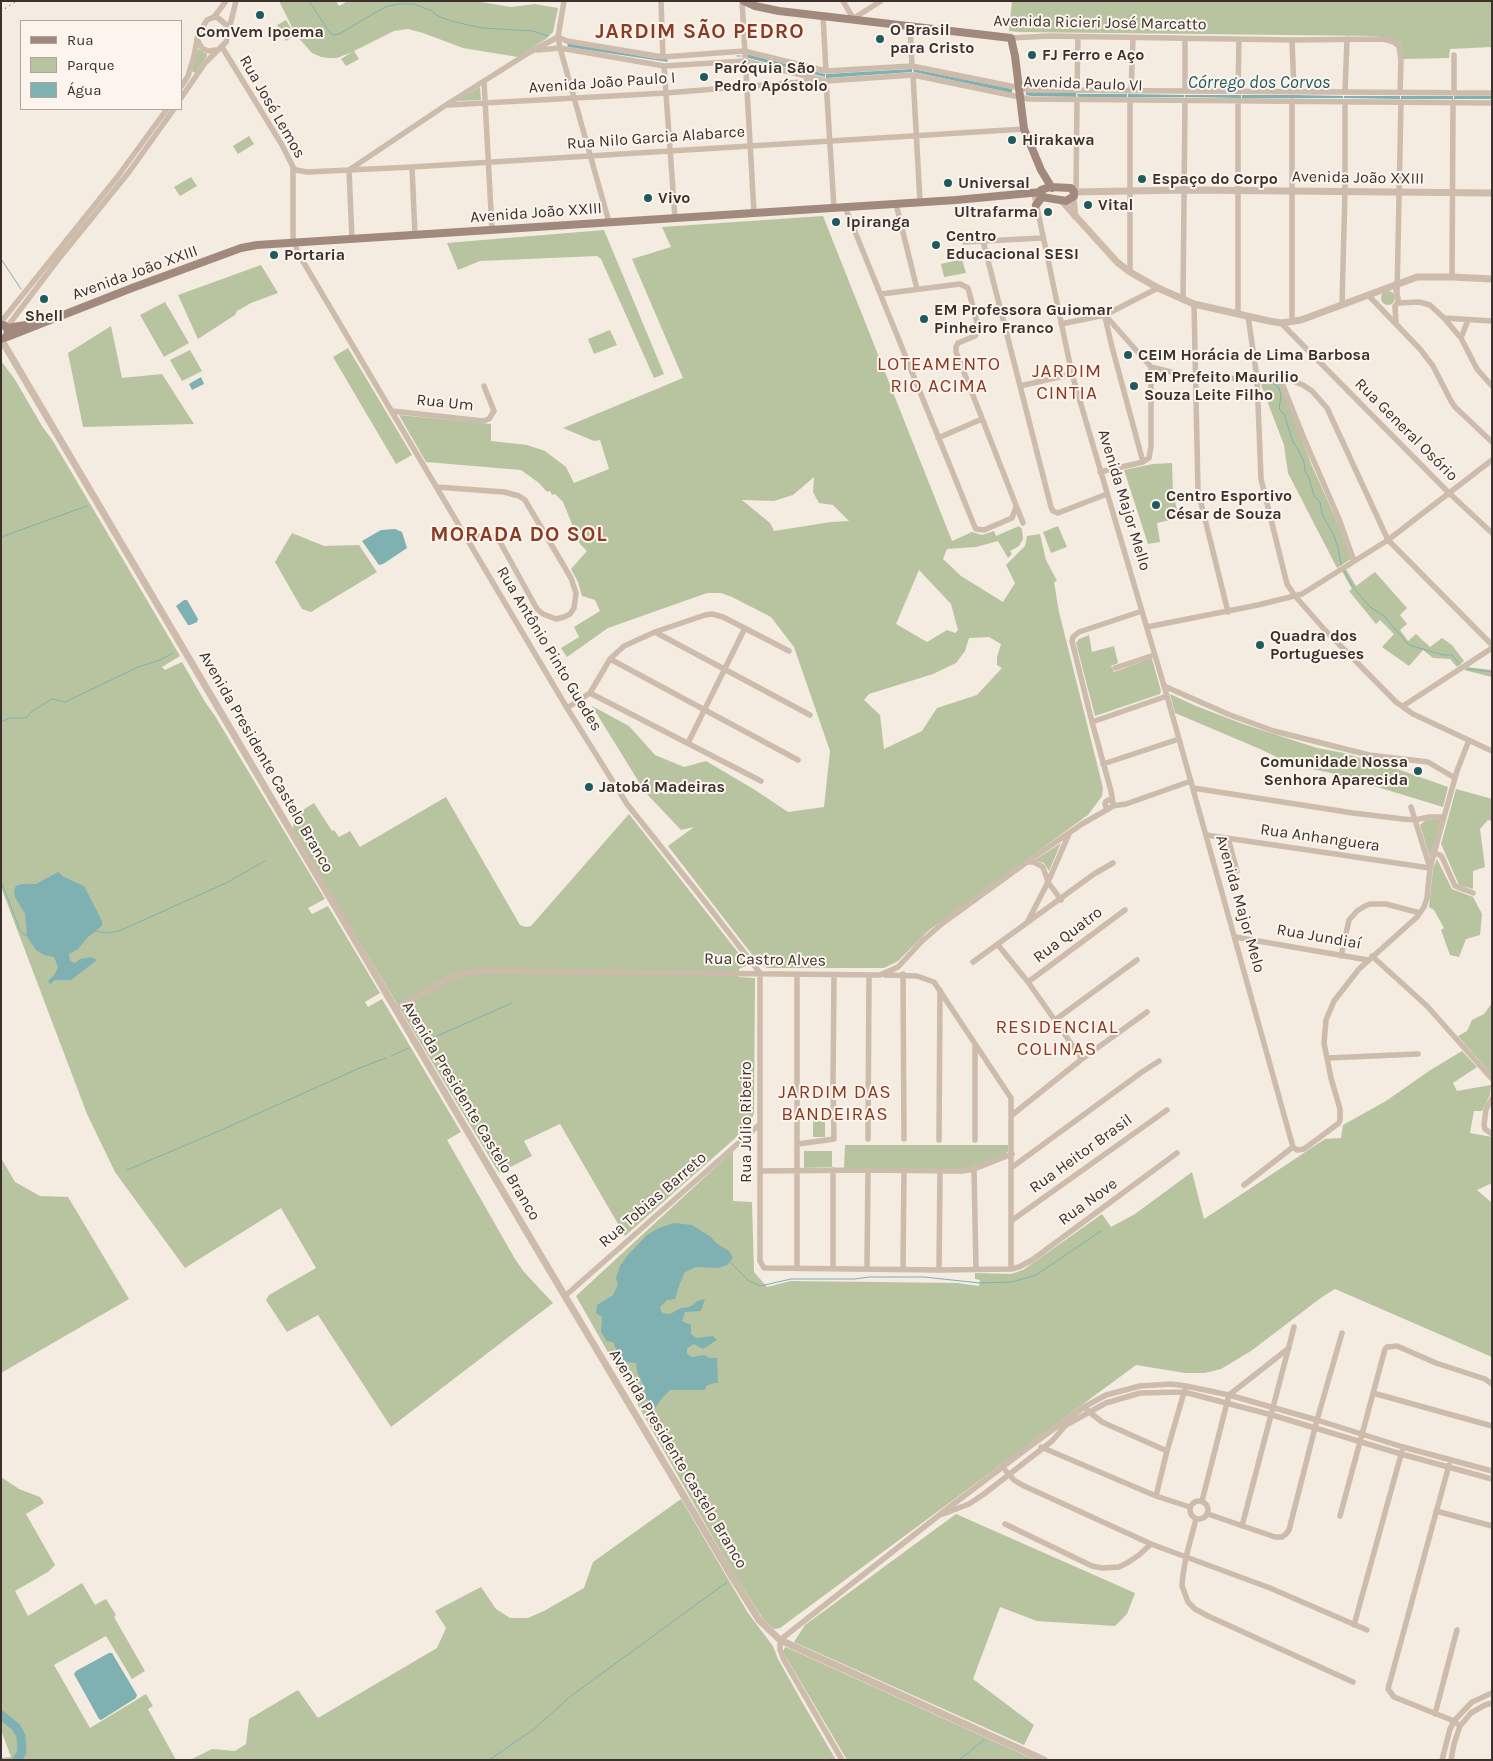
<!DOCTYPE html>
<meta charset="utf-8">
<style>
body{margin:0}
#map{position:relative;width:1493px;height:1761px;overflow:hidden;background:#f4ebe1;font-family:Karla,sans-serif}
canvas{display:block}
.frame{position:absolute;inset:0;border:2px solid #3b302b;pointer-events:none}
.legend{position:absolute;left:20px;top:20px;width:162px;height:90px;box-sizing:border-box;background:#fbf5ee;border:1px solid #aea6a0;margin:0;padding:6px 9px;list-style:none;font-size:15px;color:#3b302b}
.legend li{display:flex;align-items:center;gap:10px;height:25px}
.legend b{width:25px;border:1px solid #aea6a0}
</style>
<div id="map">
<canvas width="1493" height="1761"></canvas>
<div class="frame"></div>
<ul class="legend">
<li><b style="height:6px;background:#a18a7d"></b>Rua</li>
<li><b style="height:14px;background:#b8c4a0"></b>Parque</li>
<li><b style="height:14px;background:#7fb0b2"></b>Água</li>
</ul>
</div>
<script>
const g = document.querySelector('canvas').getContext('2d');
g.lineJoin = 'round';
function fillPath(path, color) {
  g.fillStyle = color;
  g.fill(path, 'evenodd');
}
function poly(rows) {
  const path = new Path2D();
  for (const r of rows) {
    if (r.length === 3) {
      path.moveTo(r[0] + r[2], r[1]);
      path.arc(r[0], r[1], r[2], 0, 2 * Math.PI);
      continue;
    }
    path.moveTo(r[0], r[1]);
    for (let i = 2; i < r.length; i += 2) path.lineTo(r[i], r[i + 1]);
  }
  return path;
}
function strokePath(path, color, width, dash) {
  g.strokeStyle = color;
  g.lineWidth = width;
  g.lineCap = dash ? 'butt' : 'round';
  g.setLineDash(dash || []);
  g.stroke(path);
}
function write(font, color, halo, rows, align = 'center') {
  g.font = font + ' Karla,sans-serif';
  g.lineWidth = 4;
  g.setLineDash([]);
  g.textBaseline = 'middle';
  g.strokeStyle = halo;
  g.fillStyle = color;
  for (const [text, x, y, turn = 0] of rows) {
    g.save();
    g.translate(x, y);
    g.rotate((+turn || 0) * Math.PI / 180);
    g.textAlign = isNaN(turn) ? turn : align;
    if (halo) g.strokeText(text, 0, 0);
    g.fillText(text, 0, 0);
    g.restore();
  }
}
fillPath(poly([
 [279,1,336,1,339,6,348,1,475,1,511,7,535,4,558,8,553,32,546,39,518,57,463,48,423,33,408,29,394,31,354,51,359,59,346,66,341,59,352,52,337,58,329,58,321,57,312,53,296,35],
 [1012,1,1492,1,1492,47,1450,49,1449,58,1403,59,1402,49,1400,43,1382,37,1375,36,1019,32,1009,31],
 [286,20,295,35,286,41,277,25],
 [198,49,207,54,207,56,195,73,192,71],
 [480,87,481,100,456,101],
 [249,136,254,144,238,154,233,146],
 [191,177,197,186,180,196,174,187],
 [823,216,952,541,972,532,982,535,994,531,996,536,1019,526,1022,529,1023,539,1019,546,1010,551,1012,554,1008,558,998,541,976,547,947,549,943,559,961,576,1003,602,1015,583,1006,565,1025,546,1027,536,1040,534,1046,560,1057,581,1054,582,1059,612,1103,788,1102,796,1088,815,928,931,898,961,884,968,767,968,757,961,668,846,694,827,681,830,645,792,592,706,629,726,655,755,684,767,706,761,755,790,788,812,824,807,830,751,794,647,771,617,732,597,721,593,707,593,608,628,567,657,561,648,579,637,574,627,600,611,595,600,582,596,578,582,571,569,587,551,580,544,563,502,555,494,552,495,550,491,547,492,539,483,521,470,426,462,399,415,491,424,491,441,527,445,545,451,566,467,574,483,609,469,600,440,594,441,563,428,683,378,632,259,671,247,662,227],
 [814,477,813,492,819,503,833,505,849,521,831,522,774,531,770,523,742,500,774,501,793,495],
 [919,570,951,604,958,630,955,633,947,630,927,642,896,624],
 [989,637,1001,644,997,657,997,665,1002,668,977,695,937,708,922,731,884,749,880,715,864,700,869,694,933,674,956,663,965,651,969,638],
 [604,230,664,374,654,378,601,259,597,256,480,261,458,270,447,243],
 [962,259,966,273,944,277,941,264],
 [261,265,278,293,251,303,237,311,235,315,198,339,178,295],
 [1388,298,7],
 [165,302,189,343,164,357,140,315],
 [111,326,122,378,162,374,194,424,83,427,68,353],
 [610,330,617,345,594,354,588,339],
 [348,348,412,455,396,464,333,357],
 [190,350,202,371,182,381,170,360],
 [1,361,14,378,42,426,53,441,180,656,162,667,165,670,182,662,205,702,215,716,325,899,308,908,312,914,328,906,380,993,365,1002,368,1007,382,999,461,1132,447,1140,515,1259,524,1272,553,1303,391,1427,318,1315,287,1332,266,1300,269,1295,316,1268,281,1208,185,1268,115,1172,87,1114,1,887],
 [1266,380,1278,381,1284,391,1312,466,1336,519,1351,559,1337,568,1288,473,1284,445,1261,385],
 [1172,463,1173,493,1179,518,1157,523,1160,542,1148,544,1124,470,1153,464],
 [1058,526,1067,547,1051,553,1043,532],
 [292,533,324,546,359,545,377,572,311,612,302,609,275,562],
 [1346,569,1356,586,1375,572,1407,608,1400,615,1407,624,1400,630,1408,641,1416,634,1430,647,1442,638,1452,645,1464,661,1457,667,1450,659,1433,658,1423,650,1409,666,1382,647,1394,634,1380,620,1376,624,1349,591,1352,589,1342,571],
 [1089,635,1092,652,1114,646,1118,663,1111,666,1114,672,1149,659,1152,659,1161,691,1160,694,1095,716,1076,643,1079,639],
 [1467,667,1492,670,1492,677,1464,670],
 [1170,694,1196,706,1243,724,1317,748,1344,753,1385,766,1389,766,1448,787,1443,807,1331,773,1293,765,1260,749,1175,713],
 [1456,789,1492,799,1492,821,1488,820,1480,829,1485,867,1473,871,1473,889,1459,885,1441,844],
 [446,797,520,925,526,927,531,926,629,814,748,965,739,969,739,977,755,978,754,1113,751,1121,748,1127,732,1141,625,1236,560,1124,524,1141,532,1156,499,1173,294,833,293,826,295,815,314,803,332,831,334,830,339,837,350,831,360,847],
 [1441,819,1430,858,1420,825,1426,820],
 [1061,843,1049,871,1044,863,1035,860],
 [1437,859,1452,889,1473,897,1482,914,1480,935,1466,939,1459,957,1450,955,1441,930,1444,928,1434,910,1429,907,1433,868],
 [1492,1003,1492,1075,1458,1036,1467,1031,1472,1020,1484,1014],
 [1462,1051,1477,1067,1453,1083,1457,1091,1491,1085,1490,1095,1482,1111,1474,1111,1470,1133,1492,1137,1492,1183,1477,1190,1492,1203,1492,1357,1335,1289,1322,1297,1251,1351,1221,1369,1205,1373,1185,1373,1136,1365,780,1628,774,1629,763,1619,732,1571,576,1296,733,1151,733,1201,752,1202,754,1272,767,1287,791,1281,957,1283,979,1286,980,1280,975,1279,975,1273,1011,1274,1023,1270,1102,1214,1111,1227,1135,1214,1192,1172,1204,1219,1325,1139,1341,1138,1343,1125,1386,1101,1429,1071],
 [813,1121,825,1121,825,1137,813,1137],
 [845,1145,1008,1145,1008,1151,1005,1155,966,1169,844,1168],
 [804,1151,832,1151,832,1167,804,1168],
 [1,1158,15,1182,40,1196,68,1197,129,1299,1,1373],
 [1,1477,19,1489,40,1497,44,1503,26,1514,55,1565,48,1572,15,1591,28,1616,82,1583,95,1605,106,1599,116,1615,114,1617,145,1671,132,1679,106,1636,54,1665,90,1728,146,1694,153,1706,148,1709,176,1760,1,1760,1,1758,11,1757,1,1730],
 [681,1499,748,1613,773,1646,778,1659,801,1700,836,1760,190,1760,212,1749,235,1751,246,1744,249,1719,298,1690,318,1718,437,1648,446,1628,435,1611,481,1587,496,1609,510,1618,528,1618,544,1611,584,1588,593,1562],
 [956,1514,1135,1593,1127,1614,1115,1626,1037,1621,1000,1607,973,1679,1034,1725,1024,1745,794,1642,805,1625],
 [785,1647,788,1648,1035,1760,847,1760,783,1652]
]), '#b8c4a0');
fillPath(poly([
 [567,43,657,59,667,59,668,62,568,47],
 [748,54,825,74,825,77,748,58],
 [912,69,912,72,826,78,826,74],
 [913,69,1012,89,1012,93,914,72],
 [1026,92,1076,93,1076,97,1031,96,1026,95],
 [1077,94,1127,94,1127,97,1078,97],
 [1128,94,1184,95,1184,97,1128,97],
 [1185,95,1241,95,1241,98,1185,97],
 [1242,95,1294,95,1343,96,1343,98,1242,98],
 [1344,96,1400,96,1400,99,1344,98],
 [1401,96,1453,96,1453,99,1401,99],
 [1454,96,1492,96,1492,99,1454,99],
 [201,377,204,384,192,390,189,384],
 [395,529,402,532,407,548,383,564,379,565,362,541,381,530],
 [184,600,187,600,198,619,197,622,190,625,188,625,176,606],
 [58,872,64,877,84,886,102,921,102,926,88,937,78,949,69,954,70,961,75,963,80,959,91,957,97,960,71,980,55,980,50,984,48,981,55,974,58,967,54,957,44,955,36,950,27,937,25,914,15,897,14,890,16,886,21,884,36,884],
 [674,1223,692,1225,711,1237,716,1243,729,1251,733,1258,727,1265,718,1268,696,1267,685,1272,680,1283,675,1299,667,1300,660,1307,662,1313,670,1314,681,1308,689,1307,694,1304,697,1301,705,1299,701,1311,685,1312,682,1321,691,1325,691,1334,696,1338,713,1336,717,1340,703,1349,694,1344,687,1348,687,1354,692,1357,704,1355,710,1358,717,1358,718,1383,714,1383,706,1386,705,1390,670,1390,663,1397,655,1408,646,1398,644,1386,638,1374,636,1363,626,1362,618,1359,614,1354,616,1349,613,1342,607,1341,601,1332,602,1317,596,1313,597,1305,613,1295,618,1285,616,1278,620,1266,627,1256,647,1235,659,1228],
 [109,1653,112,1653,137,1695,136,1698,101,1720,99,1719,74,1674,76,1671]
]), '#7fb0b2');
strokePath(poly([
 [309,1,330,33,334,35,339,34,385,7,397,4,414,4,432,11,438,16,451,21,482,28,533,31,548,36],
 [737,56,741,56],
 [1,259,21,289],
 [1272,382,1279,388,1281,396,1279,409,1284,414,1293,442,1298,449,1304,462,1305,471,1309,478,1314,496,1320,502,1322,514,1334,536,1338,547,1341,565],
 [1,537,87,506],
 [1344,571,1353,587,1370,607,1384,616,1409,645,1443,655,1452,655,1460,665],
 [1468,669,1492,672],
 [1,722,10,718,26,718,31,712,52,699,65,702,138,667,160,660,173,653],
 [1,881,20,930,24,935,28,935],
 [95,931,107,933,119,931,226,883,265,861],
 [421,1043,512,1003],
 [391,1056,409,1048],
 [127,1170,219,1131,362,1067,386,1058],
 [730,1262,749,1281,760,1286,791,1279,855,1279,869,1277,924,1277,980,1283,1012,1282,1036,1275,1101,1231],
 [489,1760,534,1729,571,1696,727,1582],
 [959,1760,984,1740]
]), '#7fb0b2', 1);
strokePath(poly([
 [1,1715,16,1727,21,1736,22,1752,17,1760]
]), '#7fb0b2', 9);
strokePath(poly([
 [564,1,558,37,560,48,609,222],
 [661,1,663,57],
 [742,1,754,213],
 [843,1,853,18],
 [823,16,826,71],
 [214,17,218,18,229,27],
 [854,18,881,1],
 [910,25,912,66],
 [1011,38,1049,36,1292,40,1384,39,1394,42,1399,46,1401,61,1400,92],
 [197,39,200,45,203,49,209,51,216,50],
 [1292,40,1294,92],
 [222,47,282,145,293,167,293,237,298,253,567,708,627,804,702,898,760,973],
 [538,50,560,48,664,66,745,61,826,81,913,75,1029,99,1492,103],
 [664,66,675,218],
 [913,75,920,202],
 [484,81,492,230],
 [826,81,834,208],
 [181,87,188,76,194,56,198,35,207,20,214,17,226,1],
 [1077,91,1078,37],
 [1131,91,1133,38],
 [1185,91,1185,39],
 [1238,91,1239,39],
 [1345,92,1347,39],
 [1454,93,1454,55],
 [181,98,205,63,226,42,236,1],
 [448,105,666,93,813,81],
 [293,167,296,170,307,172,412,167,1024,129],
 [412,167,415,235],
 [349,170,446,105,530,52,558,37,567,41,663,57,744,51,826,71,912,66,1030,90,1492,93],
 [349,170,352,239],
 [1076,192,1077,100],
 [1034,193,1072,374,1167,696,1293,1147,1244,1185],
 [896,204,917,289],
 [845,207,974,525,976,529,984,530,1012,518,1016,507],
 [983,241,1051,507,1053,511,1058,513,1107,494],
 [965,242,1042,238],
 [1130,272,1130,100],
 [1452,277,1453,102],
 [1396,291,1398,298,1398,303,1395,306,1396,323],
 [881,294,960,284,968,288,979,330,975,336,958,343,956,347,956,352,1023,523],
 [1397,294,1401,102],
 [1368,295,1420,349,1433,366,1451,401,1455,407,1492,442],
 [1183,300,1185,101],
 [1398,303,1419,302,1430,305,1444,318,1461,338,1477,369,1492,386],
 [1194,304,1198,491,1228,612],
 [1342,305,1345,191,1345,102],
 [1238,314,1238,101],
 [1105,315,1151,367,1195,378,1288,379,1303,385,1312,391,1327,408,1388,540,1492,645],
 [1248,316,1257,378,1261,479,1287,584,1295,596,1325,630,1396,702,1413,714,1492,751],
 [1105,317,1112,347,1143,462],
 [1444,318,1492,321],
 [1,322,118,176,167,109],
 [1292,322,1292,101],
 [1281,323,1448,492,1492,533],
 [1061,324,1105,315,1158,288],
 [7,327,57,261,129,172,174,109],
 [1461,338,1468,320],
 [1280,378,1303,436,1339,519,1354,561],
 [1020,386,1072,374],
 [392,411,483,421,489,419,494,411,484,386],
 [938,438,982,419],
 [1100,472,1143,462,1149,458,1151,446,1151,367],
 [437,487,504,492,519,496,525,500,571,578,576,593,574,608,570,614,564,617,556,619,543,614,537,609,500,542,494,538,485,536,473,536,468,538],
 [1147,627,1258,605,1302,594,1388,540,1492,460],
 [655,632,810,715],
 [610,659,798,760],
 [1115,668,1154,655],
 [1164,686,1230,715,1274,731,1369,755,1428,762,1455,778],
 [590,693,761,781],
 [1403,706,1492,648],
 [567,708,590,693,610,659,624,646,655,632,705,615,712,614,723,617,789,651],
 [1092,722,1167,696],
 [688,743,745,628],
 [1103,764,1179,739],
 [1193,788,1353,813,1403,819,1415,820,1429,817,1444,817,1457,771,1469,740],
 [1109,804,4],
 [1113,803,1111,791,1092,722,1072,641,1073,637,1079,632,1142,611],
 [1112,806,1126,804,1191,781],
 [1206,835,1430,868,1444,817],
 [1228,838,1237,871],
 [1434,853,1440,855,1442,857,1455,886,1473,893],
 [1027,862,1034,862,1043,867,1048,882,1061,900],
 [1028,921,1048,882,1069,834],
 [1235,937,1368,960],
 [998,945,1028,982,1082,1059],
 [1341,956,1349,920,1357,911,1365,906,1370,904,1386,904,1420,913],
 [1372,956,1427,1006,1492,1079],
 [973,962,1094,874,1113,863],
 [760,973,760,1261,764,1268,939,1270,1011,1269,1019,1267,1032,1260,1177,1153],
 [797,974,797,1268],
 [903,974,904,1139],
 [885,975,917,976,934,982,1011,1098,1011,1269],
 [1028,982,1125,910],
 [395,1009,448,979,457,975,481,971,880,975,898,967,922,941,943,923,1027,862,1082,824,1110,808],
 [1055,1020,1137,960],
 [1327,1058,1418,1054],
 [1492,1099,1486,1109,1484,1125,1485,1129,1492,1134],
 [1012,1115,1082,1059,1147,1012],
 [868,1139,869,975],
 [939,1140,940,990],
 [975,1140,975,1045],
 [798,1144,834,1139,833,1083,834,975],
 [1293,1147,1297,1150,1304,1149,1339,1123,1340,1120,1340,1109,1331,1078,1324,1043,1326,1020,1334,1001,1359,969,1417,917,1424,907,1427,898,1430,868,1411,807],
 [1011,1168,1142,1072,1159,1061],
 [974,1169,976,1269],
 [760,1171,868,1170,962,1171,974,1169,1012,1154],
 [1011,1221,1167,1110],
 [867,1268,868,1170],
 [833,1269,833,1170],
 [903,1269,904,1170],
 [939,1270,940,1171],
 [565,1296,759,1125],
 [1373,1393,1492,1426],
 [1087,1410,1102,1422,1167,1451],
 [1041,1447,1156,1496,1190,1507],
 [1449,1465,1388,1689,1394,1697,1454,1721,1460,1726],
 [1006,1471,1014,1480,1022,1485,1151,1544,1270,1588,1367,1630],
 [1156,1496,1167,1451,1185,1389],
 [1199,1510,9],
 [1202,1501,1229,1395,1289,1348],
 [1436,1511,1492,1526],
 [943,1514,969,1504,984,1494,1052,1441,1066,1425,1106,1403,1140,1393,1184,1392,1272,1415,1401,1454,1492,1479],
 [1208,1514,1275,1537,1282,1537,1286,1534,1289,1530,1317,1420,1342,1333],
 [1340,1516,1385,1349,1387,1347,1397,1346,1436,1363,1485,1379,1492,1384],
 [1196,1519,1186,1557,1183,1575,1182,1586,1188,1602,1195,1609,1208,1616,1353,1682],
 [1005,1524,1092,1566,1102,1568,1119,1567,1127,1563,1139,1555,1151,1544],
 [1242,1526,1294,1327],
 [1354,1625,1402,1451],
 [1435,1714,1457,1630],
 [842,1760,783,1658,780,1649,780,1640,947,1509,1033,1444,1084,1407,1106,1395,1140,1386,1171,1384,1186,1386,1229,1395,1317,1420,1403,1447,1492,1471],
 [1442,1760,1450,1729,1454,1721,1472,1702,1492,1693],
 [1451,1760,1454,1744,1460,1726,1471,1713,1485,1705,1492,1703]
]), '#cdbbac', 5.5);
strokePath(poly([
 [1074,192,1185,190,1492,193],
 [1073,198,1075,216],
 [1061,200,1117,262,1130,272,1158,288,1194,304,1269,321,1281,323,1301,320,1417,277,1452,277,1492,279],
 [1,339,528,1234,732,1577,759,1620,780,1640,1044,1760]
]), '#cdbbac', 7);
strokePath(poly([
 [744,1,755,6,779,11,1011,38,1015,56,1024,129,1041,170,1052,188],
 [1050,187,1071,188,1074,192,1074,196,1066,201,1042,197,1041,190,1050,187],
 [1036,205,1042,197],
 [1,325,4,325,8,330,7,337,1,339],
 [7,328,32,324],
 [7,337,132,288,241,248,257,245,956,200,1041,192]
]), '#a18a7d', 8);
strokePath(poly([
 [1,11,17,1]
]), '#3b302b', 1, [1, 4]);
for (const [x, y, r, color] of [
 [260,15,5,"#1f5a5e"],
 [880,39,5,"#1f5a5e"],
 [1032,55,5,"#1f5a5e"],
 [704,77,5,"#1f5a5e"],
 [1012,140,5,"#1f5a5e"],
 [1142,179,5,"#1f5a5e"],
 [948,183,5,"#1f5a5e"],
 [648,198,5,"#1f5a5e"],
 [1088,205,5,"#1f5a5e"],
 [1048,212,5,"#1f5a5e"],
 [836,222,5,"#1f5a5e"],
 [936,245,5,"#1f5a5e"],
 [274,255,5,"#1f5a5e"],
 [44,299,5,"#1f5a5e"],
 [924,319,5,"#1f5a5e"],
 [1128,355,5,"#1f5a5e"],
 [1134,386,5,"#1f5a5e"],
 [1156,505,5,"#1f5a5e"],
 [1260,645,5,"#1f5a5e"],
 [1418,771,5,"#1f5a5e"],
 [589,787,5,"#1f5a5e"]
]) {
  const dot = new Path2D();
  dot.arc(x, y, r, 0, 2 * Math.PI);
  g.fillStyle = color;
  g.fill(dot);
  strokePath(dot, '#fbf5ee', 2);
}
write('16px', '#3b302b', '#fbf5ee', [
 ["Avenida Ricieri José Marcatto",1100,23,1],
 ["Avenida João Paulo I",602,83,-4],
 ["Avenida Paulo VI",1083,84,2],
 ["Rua José Lemos",272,107,60],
 ["Rua Nilo Garcia Alabarce",656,138,-4],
 ["Avenida João XXIII",1358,178,1],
 ["Avenida João XXIII",536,213,-4],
 ["Avenida João XXIII",135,273,-20],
 ["Rua Um",445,403,6],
 ["Rua General Osório",1406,430,45],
 ["Avenida Major Mello",1124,500,73],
 ["Rua Antônio Pinto Guedes",549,649,59],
 ["Avenida Presidente Castelo Branco",266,762,60],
 ["Rua Anhanguera",1320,838,8],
 ["Avenida Major Melo",1240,904,74],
 ["Rua Quatro",1068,935,-37],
 ["Rua Jundiaí",1319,937,10],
 ["Rua Castro Alves",765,960,1],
 ["Avenida Presidente Castelo Branco",471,1111,59],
 ["Rua Júlio Ribeiro",746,1122,-90],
 ["Rua Heitor Brasil",1081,1154,-36],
 ["Rua Tobias Barreto",653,1200,-41],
 ["Rua Nove",1088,1202,-36],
 ["Avenida Presidente Castelo Branco",678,1459,59]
]);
write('bold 16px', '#3b302b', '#fbf5ee', [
 ["O Brasil",890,30],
 ["para Cristo",890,48],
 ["ComVem Ipoema",260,32,"center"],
 ["FJ Ferro e Aço",1042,55],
 ["Paróquia São",714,68],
 ["Pedro Apóstolo",714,86],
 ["Hirakawa",1022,140],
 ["Espaço do Corpo",1152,179],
 ["Universal",958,183],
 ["Vivo",658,198],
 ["Vital",1098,205],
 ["Ultrafarma",1038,212,"right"],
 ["Ipiranga",846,222],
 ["Centro",946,236],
 ["Educacional SESI",946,254],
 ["Portaria",284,255],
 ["EM Professora Guiomar",934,310],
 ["Pinheiro Franco",934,328],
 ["Shell",44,316,"center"],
 ["CEIM Horácia de Lima Barbosa",1138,355],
 ["EM Prefeito Maurilio",1144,377],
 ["Souza Leite Filho",1144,395],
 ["Centro Esportivo",1166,496],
 ["César de Souza",1166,514],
 ["Quadra dos",1270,636],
 ["Portugueses",1270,654],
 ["Comunidade Nossa",1408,762,"right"],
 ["Senhora Aparecida",1408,780,"right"],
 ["Jatobá Madeiras",599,787]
], 'left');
write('italic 18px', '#1f5a5e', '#fbf5ee', [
 ["Córrego dos Corvos",1259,83]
]);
g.letterSpacing = '1px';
write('19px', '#8c3b22', '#fbf5ee', [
 ["LOTEAMENTO",939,365],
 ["RIO ACIMA",939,387],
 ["JARDIM",1067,372],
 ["CINTIA",1067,394],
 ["RESIDENCIAL",1057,1028],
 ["COLINAS",1057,1050],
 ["JARDIM DAS",835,1093],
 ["BANDEIRAS",835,1115]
]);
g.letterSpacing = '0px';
g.letterSpacing = '1px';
write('bold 21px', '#8c3b22', '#fbf5ee', [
 ["JARDIM SÃO PEDRO",700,32],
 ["MORADA DO SOL",519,535]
]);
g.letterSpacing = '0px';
</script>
